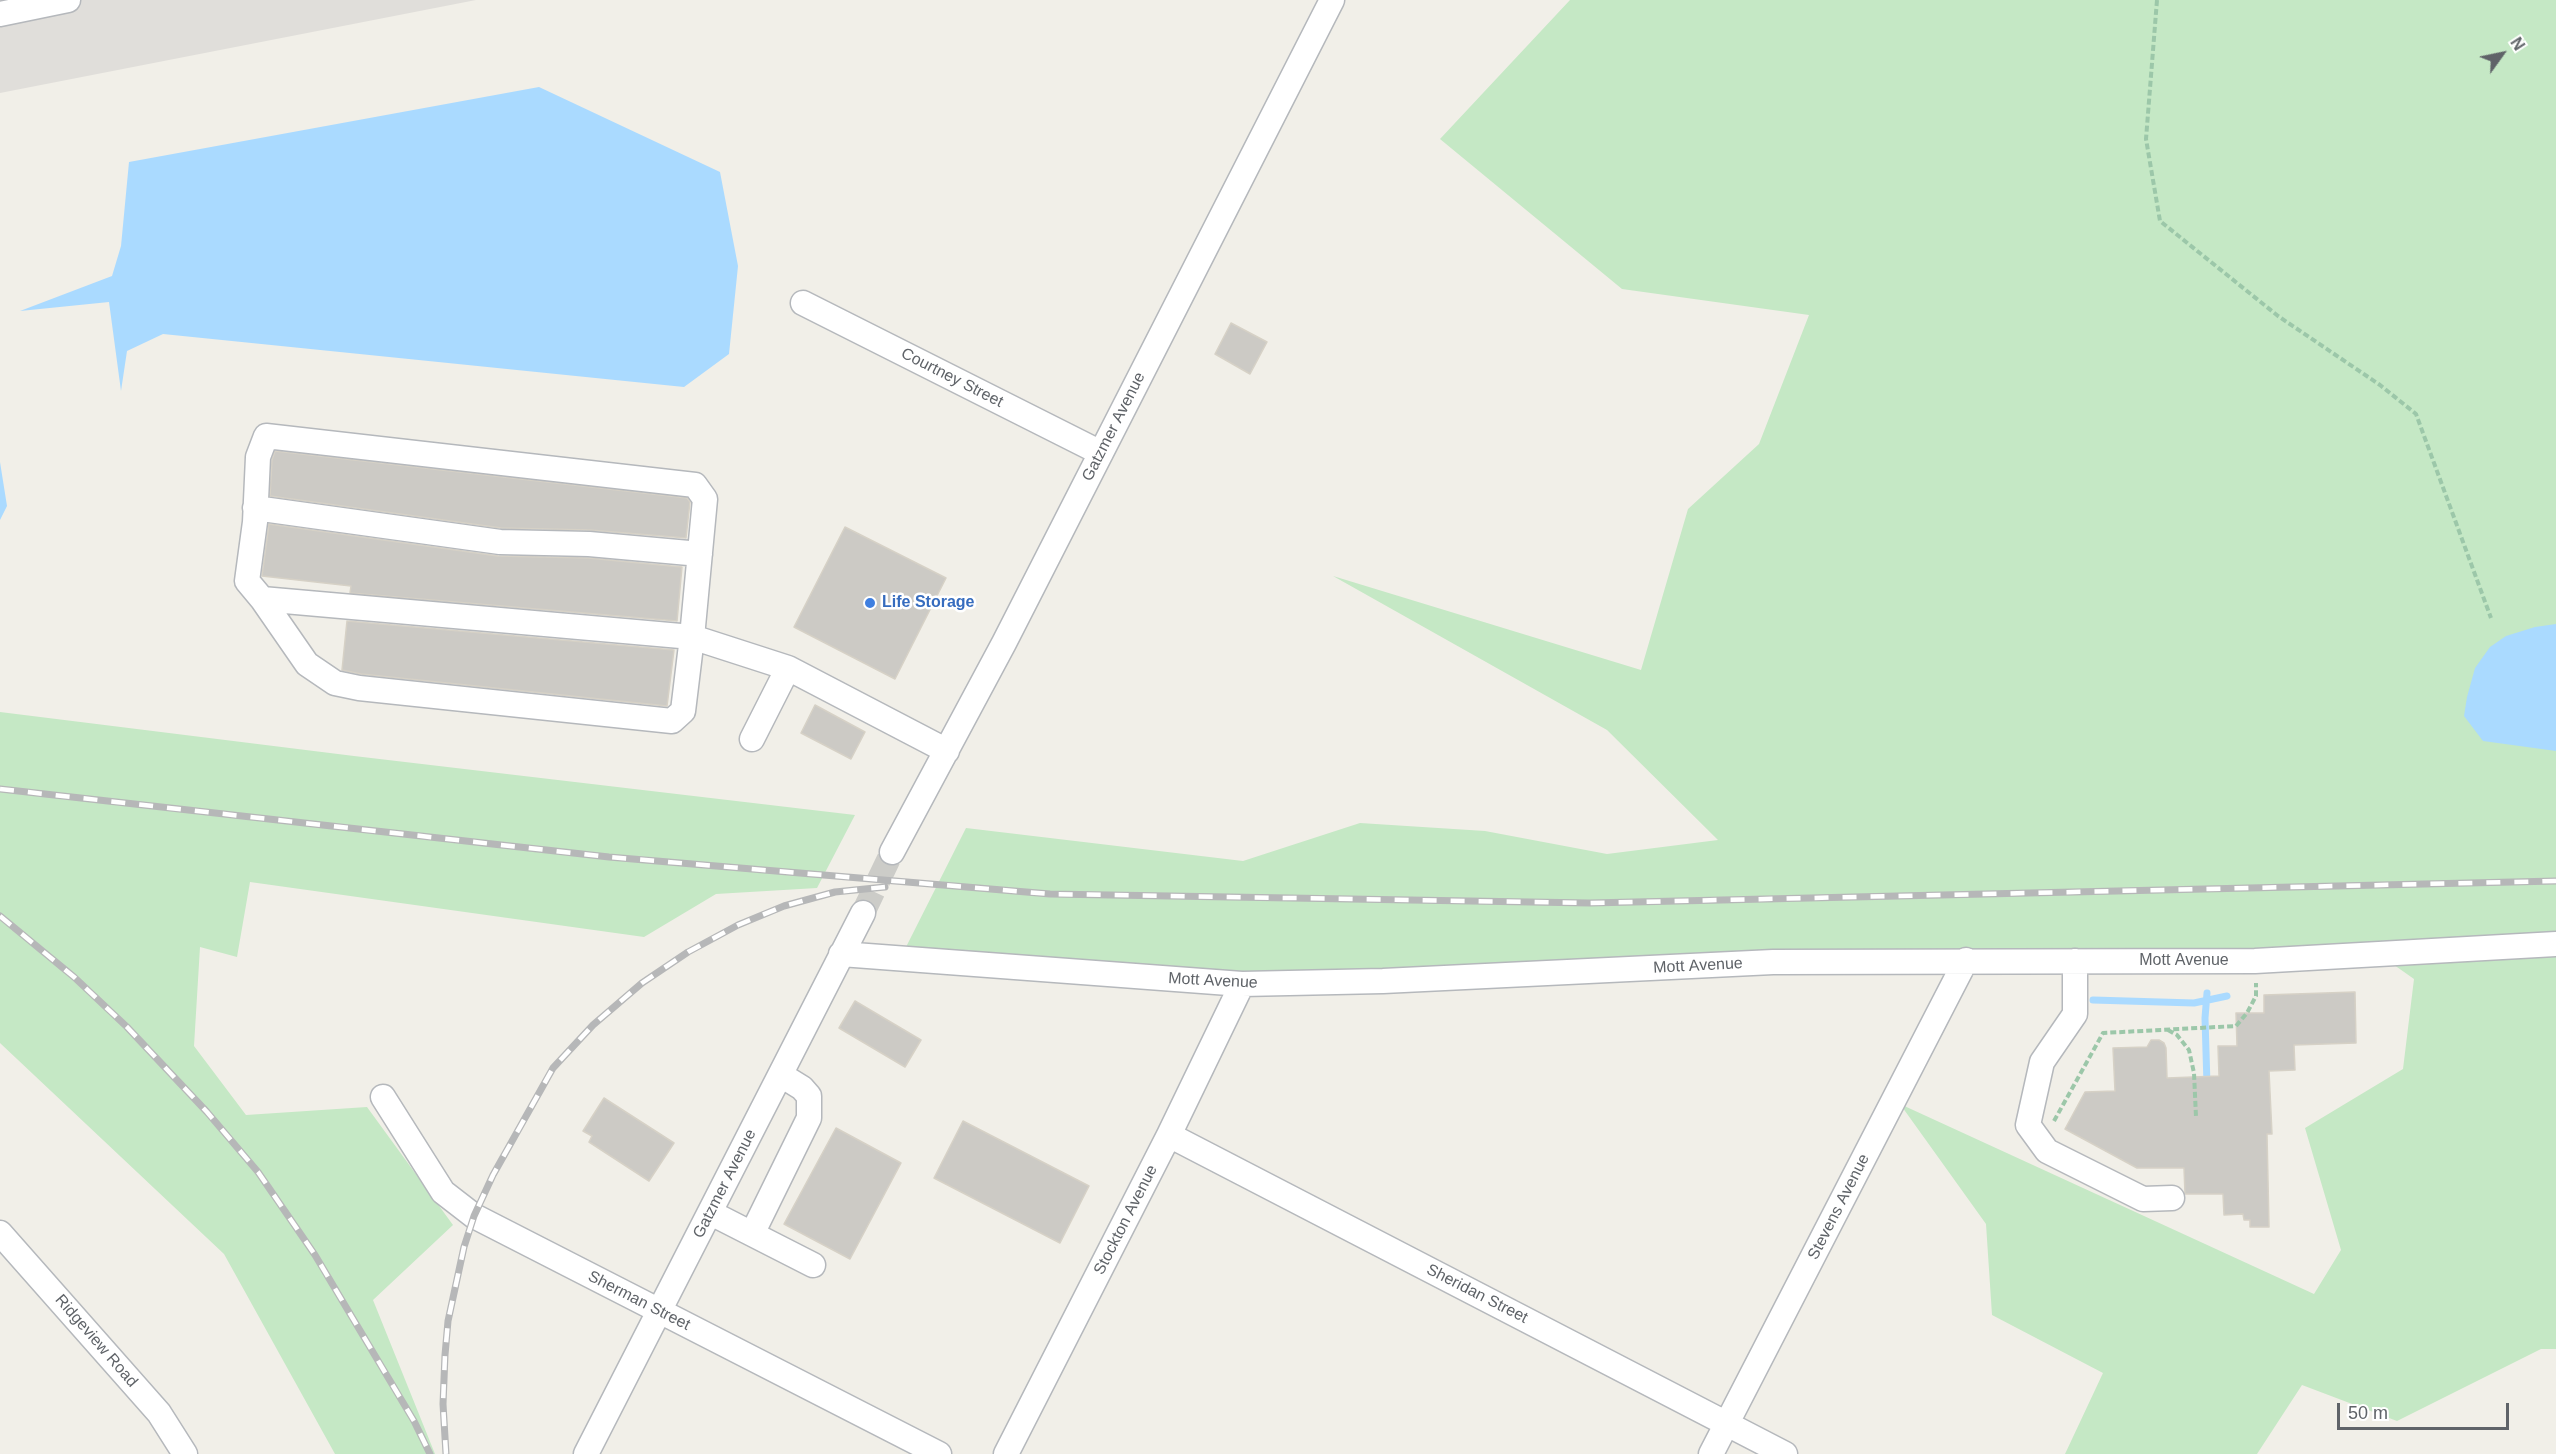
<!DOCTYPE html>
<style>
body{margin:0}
#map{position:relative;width:2556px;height:1454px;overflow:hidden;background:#f1efe8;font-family:Arial,sans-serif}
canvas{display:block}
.north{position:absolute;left:2472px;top:24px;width:60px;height:60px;-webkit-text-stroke:4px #fff;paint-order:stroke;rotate:57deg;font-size:16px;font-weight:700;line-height:24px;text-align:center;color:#5f6368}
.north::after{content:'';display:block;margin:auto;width:21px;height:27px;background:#5f6368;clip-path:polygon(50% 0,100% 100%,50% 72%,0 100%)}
.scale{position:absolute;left:2337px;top:1403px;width:172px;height:27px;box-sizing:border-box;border:3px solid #5f6368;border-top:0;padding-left:8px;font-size:18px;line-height:21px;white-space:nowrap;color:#5f6368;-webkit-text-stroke:4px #fff;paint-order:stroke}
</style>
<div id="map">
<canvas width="2556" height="1454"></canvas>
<div class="north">N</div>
<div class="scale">50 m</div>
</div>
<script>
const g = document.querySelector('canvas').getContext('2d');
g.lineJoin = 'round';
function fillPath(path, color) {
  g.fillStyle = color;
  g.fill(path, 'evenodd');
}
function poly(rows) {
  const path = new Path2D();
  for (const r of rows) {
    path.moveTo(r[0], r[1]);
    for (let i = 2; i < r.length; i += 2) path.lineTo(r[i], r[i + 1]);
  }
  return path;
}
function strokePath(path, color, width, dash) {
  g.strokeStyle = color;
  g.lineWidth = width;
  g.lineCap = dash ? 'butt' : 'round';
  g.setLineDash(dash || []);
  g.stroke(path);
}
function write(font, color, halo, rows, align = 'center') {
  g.font = font + ' Arial,sans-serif';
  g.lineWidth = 5;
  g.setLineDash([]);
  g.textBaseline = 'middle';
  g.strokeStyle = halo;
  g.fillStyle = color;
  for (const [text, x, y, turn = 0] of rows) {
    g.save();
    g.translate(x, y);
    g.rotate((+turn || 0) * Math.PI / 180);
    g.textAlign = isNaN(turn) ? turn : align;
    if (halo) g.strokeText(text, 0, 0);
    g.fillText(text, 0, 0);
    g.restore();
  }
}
fillPath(poly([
 [0,0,476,0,0,93]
]), '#e0deda');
fillPath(poly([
 [1570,0,2556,0,2556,1349,2541,1349,2397,1421,2302,1385,2257,1454,2065,1454,2103,1373,1992,1315,1986,1224,1900,1104,2314,1294,2341,1250,2305,1128,2403,1069,2414,979,2377,953,1237,981,905,949,966,828,1243,861,1360,823,1485,831,1607,854,1718,840,1607,730,1333,576,1641,670,1688,509,1759,444,1809,315,1622,289,1440,139],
 [0,712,354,756,855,815,817,888,716,894,644,937,250,882,237,957,200,947,194,1046,246,1115,367,1107,453,1225,373,1300,435,1454,335,1454,224,1254,0,1043]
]), '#c5e8c5');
fillPath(poly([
 [539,87,720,172,738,266,729,354,684,387,163,334,127,351,121,391,109,302,20,311,112,276,121,246,129,162],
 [0,462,7,506,0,520],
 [2556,624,2556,751,2483,741,2464,716,2467,697,2475,668,2490,647,2506,636,2535,627]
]), '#aadaff');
strokePath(poly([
 [2207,993,2205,1018,2207,1085],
 [2093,1000,2194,1003,2227,996]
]), '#aadaff', 7);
const building = poly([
 [1231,323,1267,342,1250,374,1215,354,1231,323],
 [275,451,687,498,690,502,686,538,590,530,501,528,270,496,272,460,275,451],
 [269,524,498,556,588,558,682,567,677,621,350,593,351,586,262,576,269,524],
 [845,527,946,578,895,679,794,627,845,527],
 [347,621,674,650,667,706,361,674,342,670,347,621],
 [815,705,865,732,851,759,801,733,815,705],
 [2355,992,2356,1043,2294,1045,2295,1070,2269,1071,2272,1134,2267,1134,2269,1227,2250,1227,2250,1220,2244,1220,2243,1214,2224,1215,2223,1194,2185,1194,2184,1168,2137,1168,2065,1129,2085,1092,2115,1091,2113,1048,2147,1047,2151,1040,2159,1040,2164,1043,2166,1048,2167,1078,2219,1076,2218,1046,2237,1046,2236,1013,2264,1013,2264,995,2355,992],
 [855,1001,921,1040,905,1067,839,1028,855,1001],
 [604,1098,674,1143,649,1181,589,1142,592,1136,583,1131,604,1098],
 [963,1121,1089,1186,1060,1243,934,1178,963,1121],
 [836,1128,901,1163,850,1259,784,1224,836,1128]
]);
fillPath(building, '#cccac5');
strokePath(building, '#d6d1c6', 1.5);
strokePath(poly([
 [863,913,892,852]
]), '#ccccc8', 24, [24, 12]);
const minor = poly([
 [0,14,68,0],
 [803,303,1101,453],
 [255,508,500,542,589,544,700,554],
 [262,599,307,664,335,683,359,688,672,721,683,711,692,637,705,499,695,485,266,436,258,457,255,522,247,581,262,599,692,637,788,668],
 [752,739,788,668,947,751],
 [892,852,1004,643,1332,0],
 [841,954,1242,984,1383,981,1773,962,2255,961,2556,944],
 [2075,961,2075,1014,2042,1062,2028,1125,2047,1151,2143,1199,2172,1198],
 [383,1097,443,1192,474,1216,939,1454],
 [1169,1135,1785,1454],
 [711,1213,813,1265],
 [0,1233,159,1413,185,1454],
 [752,1234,809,1118,809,1096,802,1088,781,1075],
 [586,1454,863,913],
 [1006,1454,1169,1135,1242,984],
 [1711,1454,1966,960]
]);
strokePath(minor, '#b5b8bc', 27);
strokePath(poly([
 [2157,0,2146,139,2160,221,2278,316,2380,385,2416,414,2491,618],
 [2168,1030,2177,1035,2189,1050,2194,1073,2196,1117],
 [2054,1121,2103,1033,2236,1026,2247,1013,2256,996,2256,983]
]), '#9cc7a9', 4, [6, 3]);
strokePath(minor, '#fff', 24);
const rail = poly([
 [0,789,609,857,1050,894,1590,903,2556,881],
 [0,916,74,977,127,1027,207,1112,258,1172,315,1255,414,1421,430,1454],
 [446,1454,443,1404,445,1355,448,1321,464,1247,474,1216,493,1175,553,1068,593,1025,642,983,688,952,738,925,784,906,835,892,885,887]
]);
strokePath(rail, '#b6b7b8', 7);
strokePath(rail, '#fff', 4.5, [14]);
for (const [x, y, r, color] of [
 [870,603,6,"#3f7fe0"]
]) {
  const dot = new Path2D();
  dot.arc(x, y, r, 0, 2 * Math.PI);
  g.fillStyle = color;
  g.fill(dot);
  strokePath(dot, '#fff', 2);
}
write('16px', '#5f6368', '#fff', [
 ["Courtney Street",952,378,27],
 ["Gatzmer Avenue",1114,427,-63],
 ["Mott Avenue",2184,961],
 ["Mott Avenue",1698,966,-3],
 ["Mott Avenue",1213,981,3],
 ["Gatzmer Avenue",725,1184,-63],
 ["Stevens Avenue",1839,1207,-63],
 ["Stockton Avenue",1126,1220,-63],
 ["Sheridan Street",1477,1294,27],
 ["Sherman Street",639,1301,27],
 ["Ridgeview Road",96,1341,49]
]);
write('bold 16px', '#366cbe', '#fff', [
 ["Life Storage",882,603]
], 'left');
</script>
